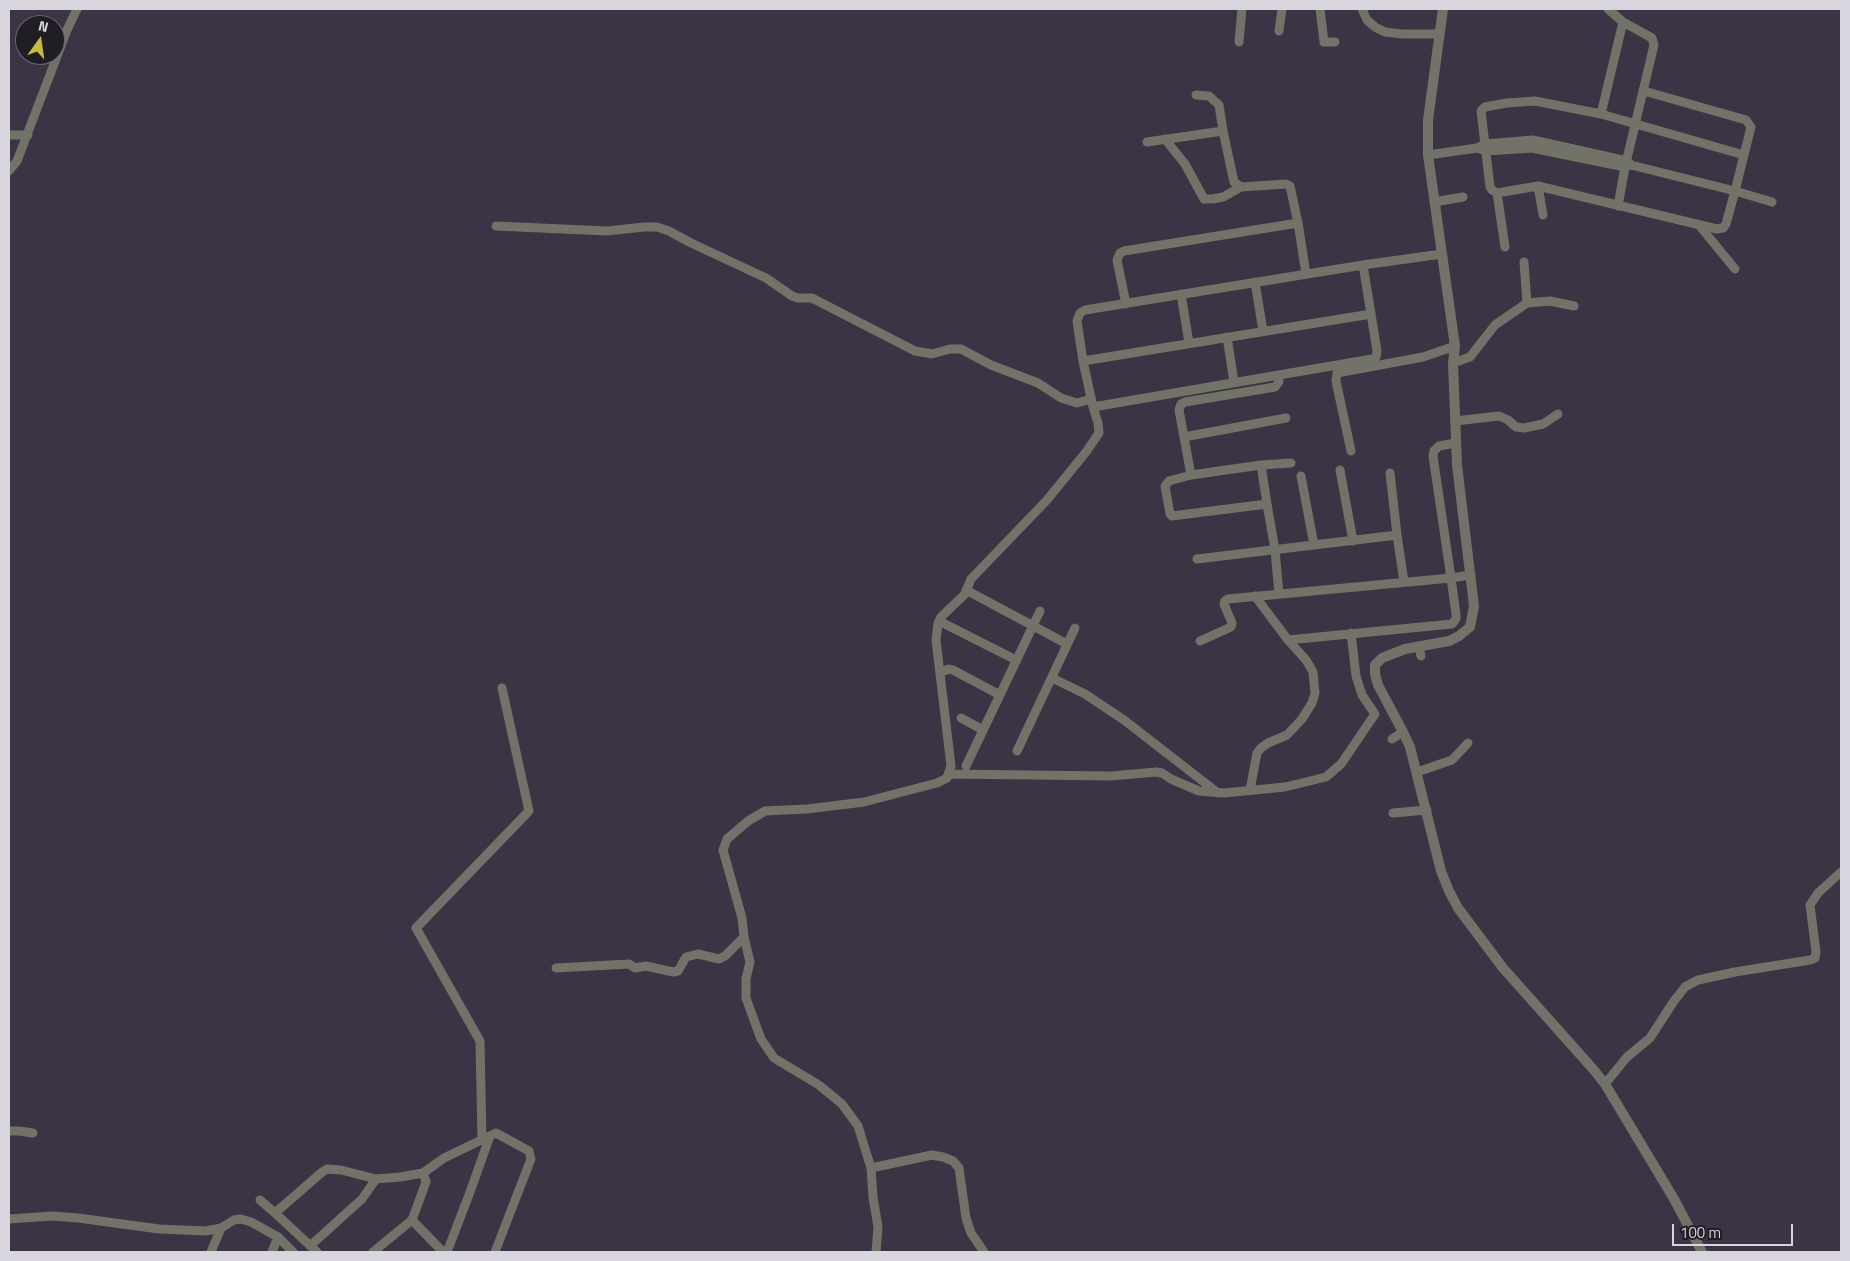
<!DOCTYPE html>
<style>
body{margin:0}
#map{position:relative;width:1850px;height:1261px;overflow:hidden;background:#3a3444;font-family:"Titillium Web",sans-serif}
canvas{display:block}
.frame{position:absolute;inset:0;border:10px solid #d8d5df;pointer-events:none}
.north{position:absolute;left:15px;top:15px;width:50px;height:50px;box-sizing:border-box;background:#201d25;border:1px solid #6a676f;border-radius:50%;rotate:14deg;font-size:14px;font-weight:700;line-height:20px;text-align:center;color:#d8d5df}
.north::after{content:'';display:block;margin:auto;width:18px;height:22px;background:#c8bb3b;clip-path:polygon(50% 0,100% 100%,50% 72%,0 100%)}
.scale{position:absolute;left:1672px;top:1224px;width:121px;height:22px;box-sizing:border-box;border:2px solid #d8d5df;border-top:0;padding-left:6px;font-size:15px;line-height:18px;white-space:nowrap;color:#d8d5df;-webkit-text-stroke:4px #201d25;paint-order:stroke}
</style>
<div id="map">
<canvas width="1850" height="1261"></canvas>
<div class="frame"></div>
<div class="north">N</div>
<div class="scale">100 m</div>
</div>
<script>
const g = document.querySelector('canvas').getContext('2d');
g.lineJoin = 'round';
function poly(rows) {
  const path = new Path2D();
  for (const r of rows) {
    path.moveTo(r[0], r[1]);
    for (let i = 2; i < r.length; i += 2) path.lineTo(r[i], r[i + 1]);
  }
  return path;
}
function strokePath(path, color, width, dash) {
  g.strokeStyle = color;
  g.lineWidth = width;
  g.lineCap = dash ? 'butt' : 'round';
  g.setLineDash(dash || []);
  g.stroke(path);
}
strokePath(poly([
 [1320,9,1324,42,1335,42],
 [1362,9,1367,20,1375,27,1385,32,1402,34,1439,34],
 [1279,31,1282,9],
 [1239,42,1242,9],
 [1644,91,1746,120,1751,127,1744,155],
 [1196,95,1209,96,1219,105,1223,131],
 [1601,114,1623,22,1608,9],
 [9,135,28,135],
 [1165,139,1185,164,1204,199,1213,199,1223,197,1241,187],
 [1477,148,1486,151,1532,148,1625,167,1631,165,1735,191,1726,224,1723,228,1717,229,1538,186,1497,193,1505,247],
 [1428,155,1477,148,1485,144,1533,140,1627,161,1631,165],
 [9,171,17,161,67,30,77,9],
 [1538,186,1543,215],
 [1497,193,1492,190,1490,187,1481,111,1485,107,1507,103,1535,101,1601,114,1744,155,1735,191,1772,202],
 [1434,202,1463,197],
 [1618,206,1625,167,1654,45,1652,38,1623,22],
 [1298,223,1306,274],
 [1699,225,1735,269],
 [496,226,607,231,644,227,657,227,669,231,691,243,766,278,792,296,798,298,812,298,915,351,932,354,950,349,961,349,991,365,1038,383,1061,398,1077,403,1091,399],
 [1363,265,1371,314,1083,361,1077,321,1080,313,1085,310,1363,265,1442,254],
 [1255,282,1263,331],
 [1181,294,1189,343],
 [1527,303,1550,301,1574,306],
 [1126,304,1117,260,1120,253,1124,251,1298,223,1290,186,1286,184,1241,187,1234,182,1223,131,1147,142],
 [1227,337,1234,382],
 [1083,361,1093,407,1372,359,1376,357,1377,351,1371,314],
 [1453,363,1470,357,1495,325,1527,303,1524,262],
 [1455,421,1499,416,1508,420,1516,427,1524,428,1543,424,1558,414],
 [1184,437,1286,418],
 [1351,451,1336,381,1337,373,1423,357,1455,346],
 [1261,465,1291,463],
 [1340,470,1353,541],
 [1390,473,1397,535,1404,582],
 [1191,475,1179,410,1181,404,1185,402,1275,387,1279,382,1278,375],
 [1301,476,1314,545],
 [1267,504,1172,516,1170,514,1165,486,1169,481,1191,475,1261,465,1267,504,1275,550,1279,594],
 [1197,559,1397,535],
 [966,590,1067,644],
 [1255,596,1288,640,1452,624,1456,619,1456,614,1451,578,1471,575],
 [939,621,1016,660],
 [1200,641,1231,627,1232,623,1224,604,1225,601,1228,599,1451,578,1433,456,1434,451,1439,446,1456,443],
 [1419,647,1421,656],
 [941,672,949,669,953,670,1000,695],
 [1052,678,1085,694,1124,720,1218,793],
 [961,718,983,730],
 [1392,739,1403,732],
 [1017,751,1075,628],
 [966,766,1040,611],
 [1417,772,1452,760,1468,743],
 [950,774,1111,776,1156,772,1162,773,1171,779,1199,791,1224,793,1285,787,1326,777,1341,764,1375,714,1362,695,1356,676,1351,633],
 [1250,790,1257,753,1261,748,1268,743,1287,735,1302,719,1312,703,1315,693,1313,672,1306,660,1288,640],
 [1393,813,1427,810],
 [744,937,750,962,746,979,746,998,761,1039,774,1058,819,1085,842,1104,858,1126,871,1168,873,1197,878,1227,876,1252],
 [556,968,629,964,635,968,646,966,673,972,678,971,686,957,698,954,719,959,725,956,744,937,742,918,723,850,727,839,748,821,765,811,807,809,864,802,937,783,947,778,951,766,936,640,938,623,941,617,965,594,971,579,1047,500,1086,452,1099,433,1098,423,1093,407],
 [1605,1084,1627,1057,1650,1038,1674,1001,1685,987,1698,980,1735,972,1810,960,1815,958,1816,952,1810,905,1818,893,1841,872],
 [9,1131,19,1131,33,1133],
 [482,1140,480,1041,416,928,529,811,502,688],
 [871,1168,932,1155,943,1157,953,1161,959,1168,966,1218,971,1233,984,1252],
 [260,1200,275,1213],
 [9,1219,52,1216,78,1218,159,1229,206,1231,221,1228],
 [412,1220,443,1252],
 [310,1246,362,1199,376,1179],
 [211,1252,221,1228,234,1220,241,1219,251,1222,278,1237,293,1252],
 [272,1252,278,1237],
 [317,1252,275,1213,321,1173,327,1169,341,1170,376,1179,400,1177,423,1173,444,1158,496,1133,529,1151,531,1159,495,1252],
 [373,1252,412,1220,426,1182,423,1173],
 [446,1252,449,1247,470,1192,490,1136]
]), '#727269', 9);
strokePath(poly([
 [1443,9,1428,120,1428,155,1455,346,1453,363,1457,465,1474,606,1470,627,1459,636,1449,641,1405,649,1382,658,1375,665,1375,674,1378,685,1403,732,1410,747,1441,871,1449,891,1458,908,1503,968,1593,1069,1605,1084,1674,1199,1702,1252]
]), '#727269', 10);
</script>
